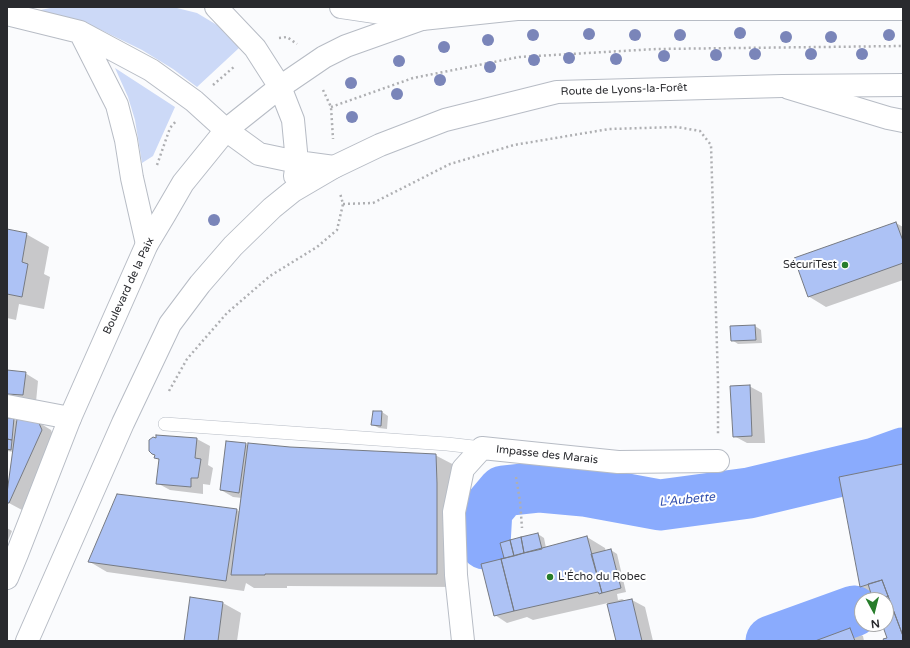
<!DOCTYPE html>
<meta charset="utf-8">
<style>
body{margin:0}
#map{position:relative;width:910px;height:648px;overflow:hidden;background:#fafbfd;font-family:"Varela Round",sans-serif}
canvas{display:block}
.frame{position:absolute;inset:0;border:8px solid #292a2e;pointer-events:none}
.north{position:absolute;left:854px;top:592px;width:40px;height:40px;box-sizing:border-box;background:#fff;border:1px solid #a9aaab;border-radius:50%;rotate:173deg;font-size:11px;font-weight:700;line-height:16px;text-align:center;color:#292a2e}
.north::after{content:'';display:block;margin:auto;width:14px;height:18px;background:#277d2b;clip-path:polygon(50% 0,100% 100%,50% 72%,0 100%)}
</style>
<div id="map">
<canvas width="910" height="648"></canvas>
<div class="frame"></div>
<div class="north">N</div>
</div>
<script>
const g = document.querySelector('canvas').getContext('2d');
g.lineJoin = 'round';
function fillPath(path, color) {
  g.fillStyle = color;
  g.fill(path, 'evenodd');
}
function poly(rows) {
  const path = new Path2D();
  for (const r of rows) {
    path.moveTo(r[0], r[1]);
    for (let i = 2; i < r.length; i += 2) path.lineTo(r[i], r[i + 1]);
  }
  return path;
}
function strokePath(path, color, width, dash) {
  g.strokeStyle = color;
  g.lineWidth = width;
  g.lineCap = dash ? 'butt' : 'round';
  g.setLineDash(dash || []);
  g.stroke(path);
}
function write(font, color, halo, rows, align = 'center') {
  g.font = font + ' "Varela Round",sans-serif';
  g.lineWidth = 4;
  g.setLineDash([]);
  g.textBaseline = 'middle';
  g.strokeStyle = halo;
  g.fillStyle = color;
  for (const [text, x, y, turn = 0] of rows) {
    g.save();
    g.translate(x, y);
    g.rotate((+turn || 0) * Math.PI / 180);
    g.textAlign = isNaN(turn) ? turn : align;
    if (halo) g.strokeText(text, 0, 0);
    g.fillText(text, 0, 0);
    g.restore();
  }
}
fillPath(poly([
 [56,7,173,7,197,13,217,25,239,48,197,87,173,69,142,50,99,29,40,10],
 [115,68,175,107,153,156,142,163,135,120,128,97]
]), '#ccd9f7');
fillPath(poly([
 [896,223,903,227,903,280,826,307,808,296],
 [7,230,26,234,49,247,44,274,50,277,44,309,19,304,16,320,7,318],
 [755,326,761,330,762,343,738,344,732,340,731,327],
 [7,371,25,373,38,381,36,402,7,399],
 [749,386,762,393,765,443,747,443,734,436],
 [373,412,382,412,388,416,387,429,379,428,373,425],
 [7,419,14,419,18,422,38,422,51,430,54,438,22,510,7,502,14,452,7,451],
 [157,436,197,439,210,446,208,465,213,468,210,485,203,484,203,494,170,490,157,483,160,460,155,458,156,455,152,454],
 [226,442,246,444,249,446,435,455,458,467,459,587,287,586,287,588,254,588,246,583,244,591,107,572,90,562,237,510,240,512,242,498,233,497,221,490],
 [903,465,903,641,885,641,888,639,883,624,886,624,886,600,874,600,872,593,861,587],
 [7,528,12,531,7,543],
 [538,534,544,538,546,548,587,537,605,548,606,552,611,550,617,554,626,592,617,594,618,600,622,599,626,601,632,600,645,607,653,641,617,641,608,603,533,620,527,617,507,623,495,615,505,559],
 [191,599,223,603,241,613,237,641,185,641],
 [850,629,863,636,864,641,818,641]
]), '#0003');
strokePath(poly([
 [485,544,487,510,503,491,540,487,584,491,660,505,749,493,875,463,903,453],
 [771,641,854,611]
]), '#8aabfd', 51);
const building = poly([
 [896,222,903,241,903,263,808,297,794,258,896,222],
 [7,229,27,233,22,262,28,264,22,297,7,294,7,229],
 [755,325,756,340,731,341,730,326,755,325],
 [7,370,26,372,23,395,7,394,7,370],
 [750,385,752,436,733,437,730,386,750,385],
 [373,411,382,411,381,426,371,425,373,411],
 [7,418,14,418,12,440,7,439,7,418],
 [17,419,38,421,42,430,9,503,7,503,7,493,17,419],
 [156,435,197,438,195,458,201,459,198,478,191,478,191,487,156,484,159,459,154,458,155,455,152,454,149,451,149,440,153,437,156,438,156,435],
 [7,439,12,440,11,450,7,449,7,439],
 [226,441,246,443,239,493,220,490,226,441],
 [248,443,290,447,436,454,437,483,437,574,265,574,265,575,231,575,248,443],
 [903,464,903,636,882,580,860,587,839,477,903,464],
 [117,494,185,502,237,509,226,581,88,562,117,494],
 [538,533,542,549,524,553,521,537,538,533],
 [587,536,602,593,599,594,598,592,514,611,501,559,587,536],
 [521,537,524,553,514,556,510,540,521,537],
 [510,540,514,556,501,559,504,558,500,543,510,540],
 [611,549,621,588,602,593,591,554,611,549],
 [501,559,514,611,494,616,481,564,501,559],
 [882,580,888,596,877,600,873,600,868,584,882,580],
 [888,596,903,636,903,641,884,641,883,639,887,638,882,624,886,624,886,600,877,600,888,596],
 [190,597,223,602,218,641,184,641,190,597],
 [632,599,642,641,616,641,607,604,632,599],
 [850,628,855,641,815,641,850,628]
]);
fillPath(building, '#adc2f5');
strokePath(building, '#767a82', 1);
const service = poly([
 [165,424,447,444,482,448]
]);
const minor = poly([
 [789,88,888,118,903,121],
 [7,406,70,418],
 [463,641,456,575,454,512,463,469,482,448,618,462,718,461]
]);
const secondary = poly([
 [216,7,255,48,280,87,293,120,297,162,295,176],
 [341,7,422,19],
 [7,14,80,32,151,70,194,101,226,130,259,154,297,162,334,167],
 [80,32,117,105,126,140,132,178,147,244]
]);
const primary = poly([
 [7,578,17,554,70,418,147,244,165,214,183,183,226,130,280,87,324,57,346,46,422,19,517,9,903,9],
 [27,641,123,423,170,324,200,284,233,246,272,208,293,191,334,167,380,145,445,120,557,92,782,86,903,85]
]);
strokePath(service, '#b7bcc5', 14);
strokePath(minor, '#b7bcc5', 24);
strokePath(secondary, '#b7bcc5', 24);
strokePath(primary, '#b7bcc5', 24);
strokePath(poly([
 [279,38,287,37,297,44],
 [213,85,235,66],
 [323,90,331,107,333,139],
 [331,107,413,78,519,57,656,49,903,46],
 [157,165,170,128,177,120],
 [343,204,373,203,450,164,514,145,609,129,677,127,700,131,711,145,718,381,718,435],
 [169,391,187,359,227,313,270,276,317,247,337,230,343,204,340,193],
 [516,477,520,501,522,528]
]), '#aeafb2', 2.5, [2, 3]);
strokePath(service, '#fff', 13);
strokePath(minor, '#fff', 22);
strokePath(secondary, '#fff', 22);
strokePath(primary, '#fff', 22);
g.fillStyle = '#7a85b9';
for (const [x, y] of [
 [740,33],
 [589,34],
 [533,35],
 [635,35],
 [680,35],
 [889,35],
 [786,37],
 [831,37],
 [488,40],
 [444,47],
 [755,54],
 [811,54],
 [862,54],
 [716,55],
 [664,56],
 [569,58],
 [616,59],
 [534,60],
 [399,61],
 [490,67],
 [440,80],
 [351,83],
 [397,94],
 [352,117],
 [214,220]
]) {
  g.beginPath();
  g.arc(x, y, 6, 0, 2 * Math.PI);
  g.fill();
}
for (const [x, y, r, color] of [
 [845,265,4,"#277d2b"],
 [550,577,4,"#277d2b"]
]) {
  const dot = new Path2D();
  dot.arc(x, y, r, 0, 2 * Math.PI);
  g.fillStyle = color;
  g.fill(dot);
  strokePath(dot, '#fff', 1.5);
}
write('11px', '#292a2e', '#fff', [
 ["Route de Lyons-la-Forêt",624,90,-2],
 ["Boulevard de la Paix",129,286,-65],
 ["Impasse des Marais",547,455,6]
]);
write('11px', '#292a2e', '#fff', [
 ["SécuriTest",837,265],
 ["L'Écho du Robec",558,577,"left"]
], 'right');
write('italic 12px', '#304eac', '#fff', [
 ["L'Aubette",687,500,-6]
]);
</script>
